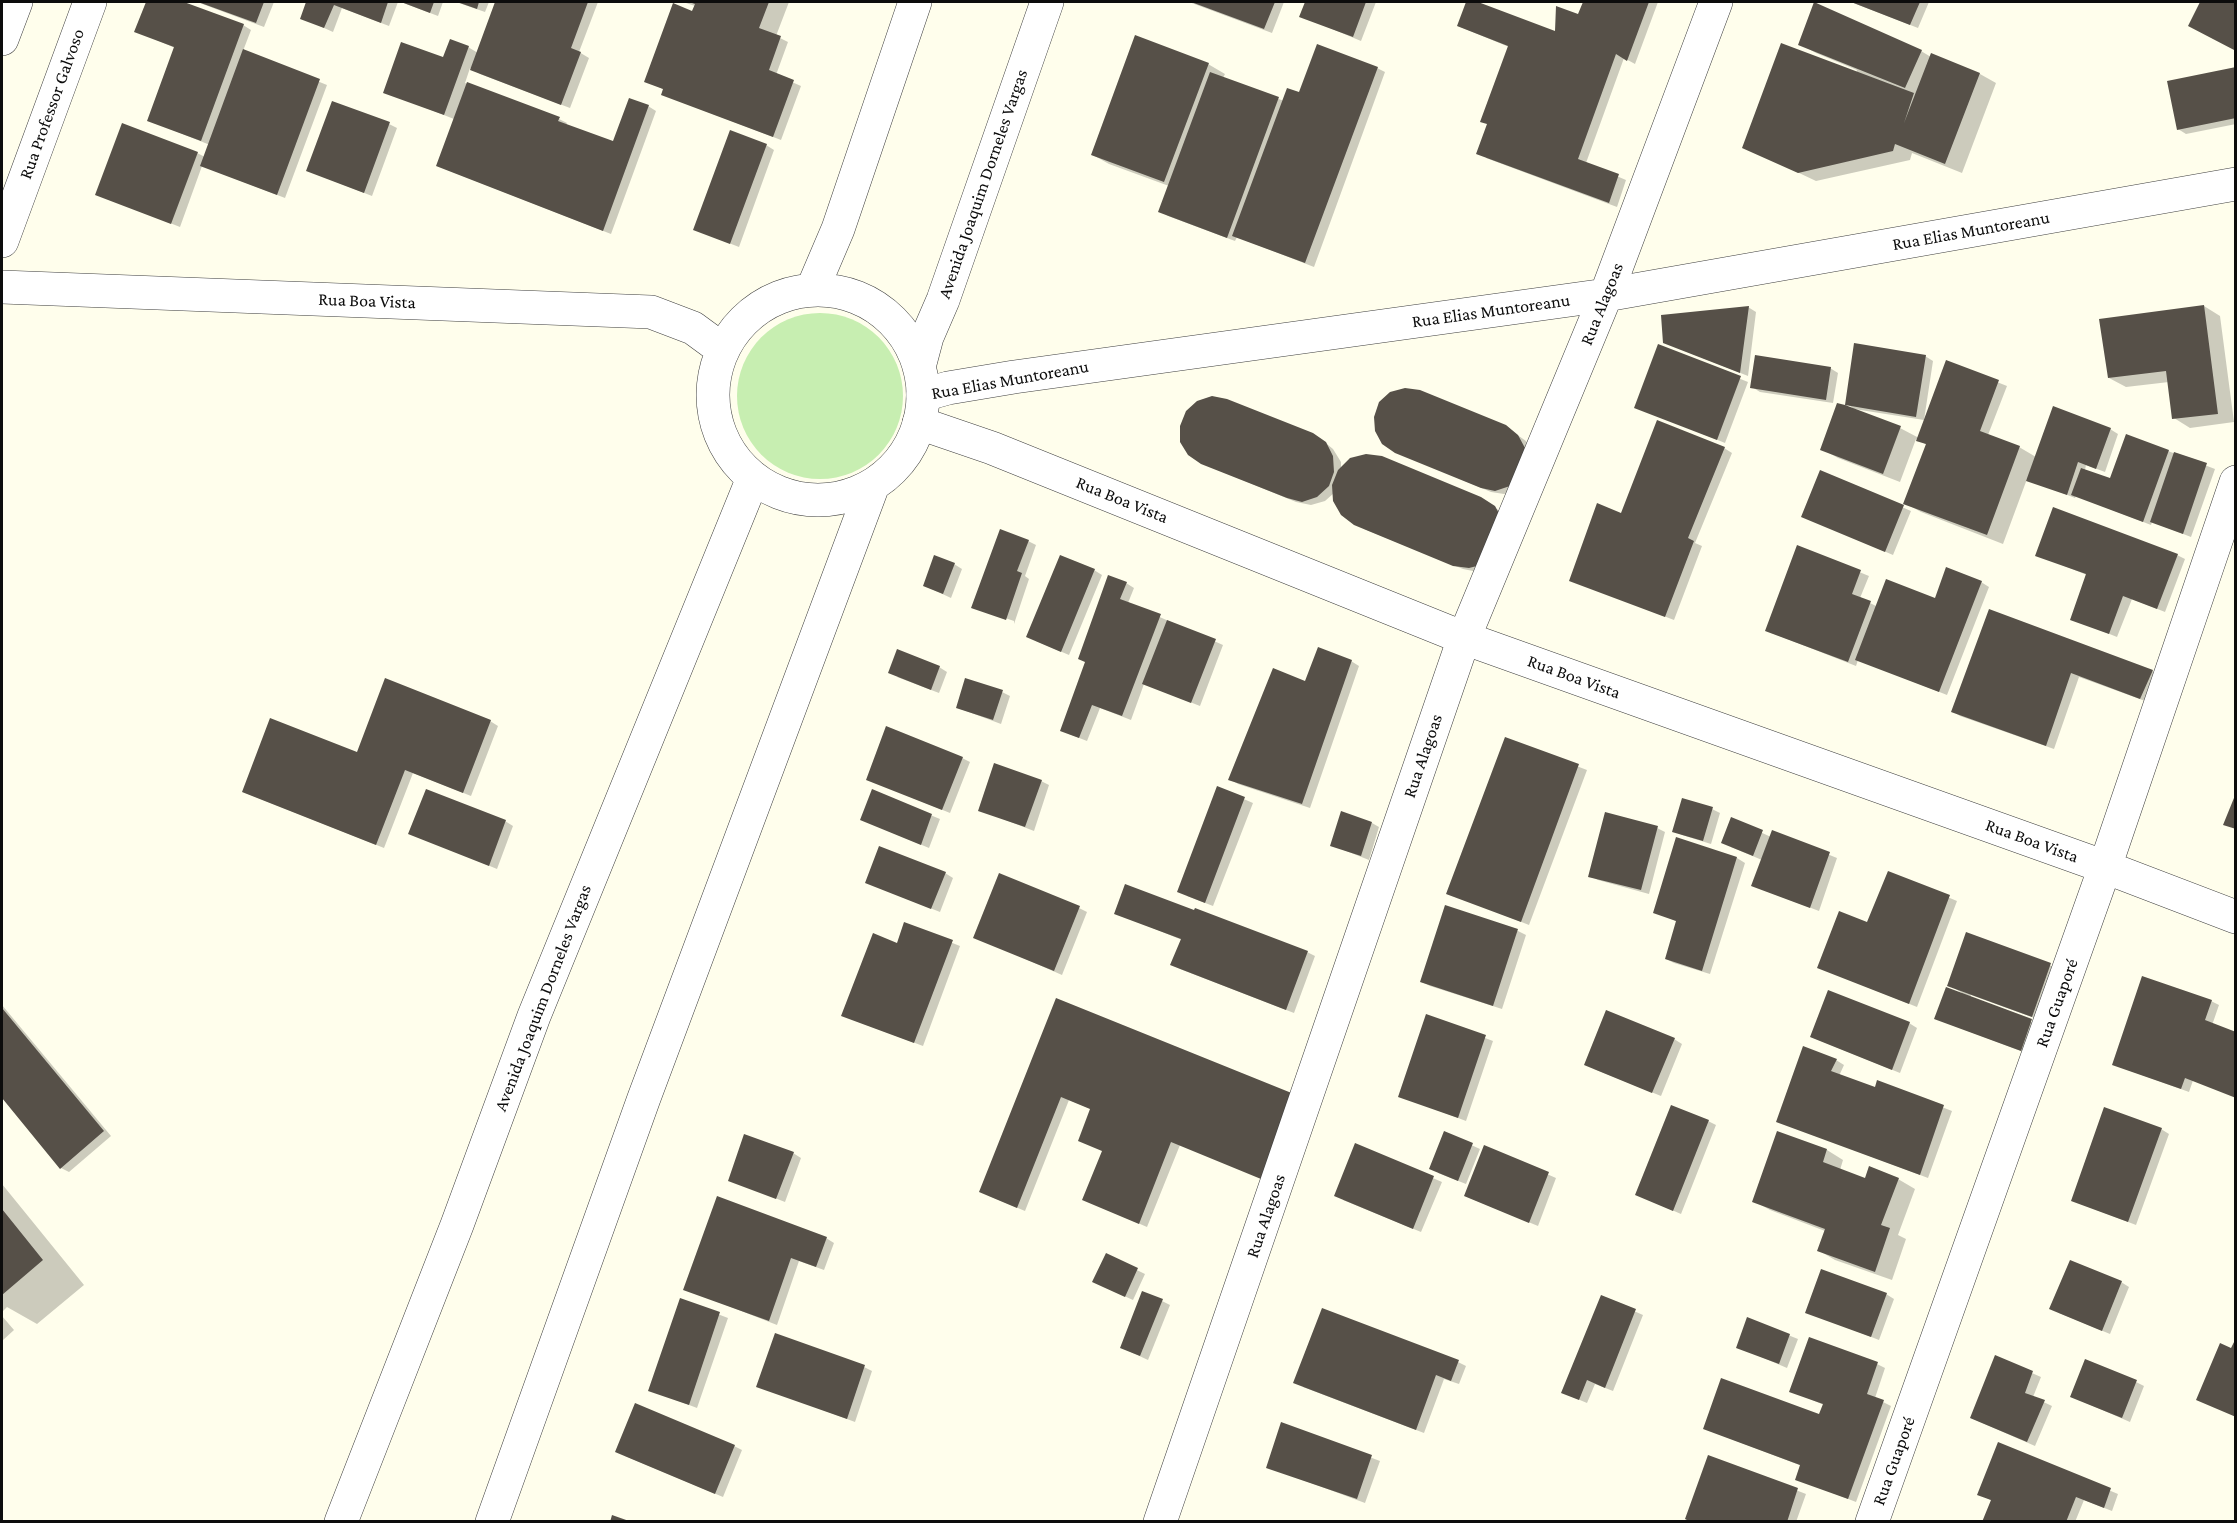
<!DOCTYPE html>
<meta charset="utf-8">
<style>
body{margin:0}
#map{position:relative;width:2237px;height:1523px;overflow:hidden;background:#fffeec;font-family:"Crimson Pro",serif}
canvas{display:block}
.frame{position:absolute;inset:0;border:3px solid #0c0c0c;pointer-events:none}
</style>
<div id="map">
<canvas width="2237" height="1523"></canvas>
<div class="frame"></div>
</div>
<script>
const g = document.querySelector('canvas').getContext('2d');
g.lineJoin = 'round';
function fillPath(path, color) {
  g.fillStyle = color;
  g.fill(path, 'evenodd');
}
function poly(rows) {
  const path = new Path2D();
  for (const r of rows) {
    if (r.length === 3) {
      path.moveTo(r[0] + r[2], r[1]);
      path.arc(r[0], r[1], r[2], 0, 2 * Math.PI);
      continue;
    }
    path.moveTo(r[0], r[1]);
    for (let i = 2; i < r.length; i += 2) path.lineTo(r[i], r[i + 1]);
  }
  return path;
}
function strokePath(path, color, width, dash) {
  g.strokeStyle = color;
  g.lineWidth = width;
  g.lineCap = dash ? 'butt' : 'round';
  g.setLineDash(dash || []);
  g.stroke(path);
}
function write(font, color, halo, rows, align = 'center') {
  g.font = font + ' "Crimson Pro",serif';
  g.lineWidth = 6;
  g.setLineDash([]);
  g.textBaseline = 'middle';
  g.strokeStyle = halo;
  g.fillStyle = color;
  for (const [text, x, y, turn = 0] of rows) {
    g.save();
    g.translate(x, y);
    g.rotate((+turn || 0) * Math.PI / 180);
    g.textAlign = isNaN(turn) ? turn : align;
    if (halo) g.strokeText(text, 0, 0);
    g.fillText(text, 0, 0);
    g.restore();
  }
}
fillPath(poly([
 [820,396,83]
]), '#c7eeb1');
fillPath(poly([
 [148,2,180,2,243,25,251,30,243,51,327,85,285,198,202,166,180,227,97,194,197,153,205,157,210,145,148,120,175,48,136,31],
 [197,2,274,2,264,27],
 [308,2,398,2,389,26,342,8,333,32,302,18],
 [401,2,443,2,438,16],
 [456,2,489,2,485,12],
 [497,2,598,2,579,52,589,58,570,108,480,74,470,68,465,83,559,119,567,123,566,125,614,143,648,106,656,111,611,234,445,169,454,119,385,92,468,47,478,53],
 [683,2,789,2,776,36,788,42,776,75,801,86,781,140,671,98,665,90,654,85,695,6],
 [1189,2,1284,2,1272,33],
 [1307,2,1376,2,1361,41,1301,16],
 [1467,2,1474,2,1556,33,1579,16,1584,2,1658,2,1635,64,1624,58,1586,163,1626,180,1617,207,1486,158,1488,124,1509,47,1458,26],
 [1851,2,1929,2,1918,28],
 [1800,44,1921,51,1931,57,1932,55,1980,74,1996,83,1962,173,1912,153,1910,160,1816,181,1744,147,1856,73,1857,70,1816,53],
 [1208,64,1225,74,1223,78,1284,101,1377,68,1385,72,1314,267,1237,237,1235,241,1168,216,1160,211,1169,186,1109,164,1093,155],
 [2236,69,2236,124,2186,134,2178,129],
 [389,124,397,128,372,196,308,171],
 [766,145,774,150,739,247,703,233],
 [2204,306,2220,316,2234,422,2190,428,2174,418,2169,382,2126,387,2109,378],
 [1748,307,1756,312,1748,376,1665,343],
 [1659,346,1748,382,1725,443,1636,407],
 [1925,356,1933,361,1924,420,1854,409,1847,404],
 [1947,362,2007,386,1988,435,2019,447,2036,457,2110,429,2118,434,2105,472,2086,465,2085,470,2111,480,2168,451,2215,469,2191,537,2152,522,2151,525,2076,496,2075,498,2027,479,2003,544,1921,512,1905,503,1927,445,1916,439,1900,482,1838,458,1822,449,1900,428,1919,438],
 [1830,368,1838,373,1833,403,1760,392,1752,387],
 [1506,427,1526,441,1533,453,1518,490,1504,494,1491,492,1396,452],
 [1322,440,1333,449,1341,462,1341,469,1489,504,1503,513,1478,572,1463,569,1364,529,1334,493,1325,501,1311,505,1296,502,1201,463],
 [1724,448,1732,453,1695,543,1702,546,1674,620,1570,580,1621,515],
 [1821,472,1911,511,1893,555,1811,520],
 [1028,541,1036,545,1025,576,1029,579,1014,624,1014,621,973,607],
 [1798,547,1869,576,1860,598,1878,607,1936,600,1981,582,1989,587,1947,695,1858,660,1856,666,1767,631],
 [2037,555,2177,555,2185,559,2165,612,2132,599,2117,637,2072,619,2087,575],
 [954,564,962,569,951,598,925,586],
 [1094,570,1102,575,1069,655,1036,641],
 [1126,583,1134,588,1128,603,1223,645,1200,706,1144,684,1131,720,1100,708,1087,741,1069,734,1087,662],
 [1990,611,2152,671,2160,676,2148,702,2079,677,2054,749,1960,716,1952,711],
 [1351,661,1359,666,1310,808,1238,784,1230,779,1306,683],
 [939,667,947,672,939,693,897,677],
 [1002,692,1010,696,1001,724,958,708],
 [490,721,498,726,471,796,413,773,384,848,243,792,357,754],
 [1506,739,1587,770,1529,925,1448,893],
 [962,758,970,762,950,813,876,783],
 [1041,781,1049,785,1034,831,980,810],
 [1218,788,1253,803,1213,906,1187,896],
 [872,791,940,819,929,848,862,820],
 [1712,809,1720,813,1711,844,1682,835,1674,831],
 [1732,819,1771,837,1773,832,1837,858,1819,911,1753,886,1762,860,1731,847],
 [505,821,513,826,497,869,410,833],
 [1372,823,1379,827,1369,860,1331,845],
 [1657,828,1665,832,1649,894,1598,880,1590,876],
 [1677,839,1737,858,1745,863,1710,974,1674,963,1666,959,1678,922,1655,912],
 [1888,872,1957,901,1917,1007,1827,971,1868,924],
 [945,873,953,878,940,912,867,883],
 [1446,907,1518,931,1526,935,1502,1009,1430,986,1422,982],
 [1079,908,1087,912,1062,975,975,937],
 [1116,913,1307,952,1315,956,1294,1013,1180,969,1172,965,1182,940],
 [905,924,960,946,923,1046,851,1019,898,945],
 [1967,933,2059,969,2040,1020,1971,995,1970,998,2039,1025,2029,1054,1944,1022,1962,993,1949,985],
 [1057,1000,1180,1145,1147,1227,1084,1200,1104,1152,1091,1109,1069,1100,1025,1211,989,1196],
 [2211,1001,2219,1005,2189,1092,2114,1065],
 [2,1005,111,1136,69,1172,61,1168,2,1096],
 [1427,1016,1493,1041,1466,1121,1400,1096],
 [1909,1023,1917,1028,1900,1073,1811,1037],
 [1674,1039,1682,1044,1661,1096,1594,1069],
 [1836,1060,1844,1065,1839,1076,1876,1089,1878,1082,1952,1111,1928,1178,1777,1121],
 [1708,1121,1716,1125,1681,1214,1637,1195],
 [2161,1129,2169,1134,2136,1225,2081,1204],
 [1778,1132,1827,1150,1843,1160,1840,1170,1866,1180,1898,1179,1915,1189,1898,1235,1906,1239,1892,1280,1835,1260,1818,1250,1825,1231,1770,1210,1754,1201],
 [1445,1133,1480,1149,1466,1184,1438,1173],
 [1356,1145,1442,1182,1421,1232,1343,1200],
 [1485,1147,1556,1178,1538,1226,1465,1196],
 [793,1153,801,1158,785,1202,729,1180],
 [2,1184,84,1285,37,1324,7,1307,2,1312],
 [826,1238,834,1243,824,1270,799,1261,777,1325,685,1289],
 [1106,1255,1145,1274,1133,1300,1102,1286],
 [2121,1282,2129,1287,2110,1334,2059,1313],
 [1886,1294,1894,1299,1879,1340,1807,1312],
 [1602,1297,1643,1315,1613,1391,1595,1384,1587,1403,1563,1393],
 [681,1300,728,1318,697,1408,650,1390],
 [1162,1301,1170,1305,1148,1360,1122,1348],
 [2,1316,14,1330,2,1341],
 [1748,1319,1798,1339,1787,1368,1738,1347],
 [1995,1357,2041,1377,2033,1397,2052,1406,2035,1446,1971,1418],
 [1458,1362,1466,1366,1459,1384,1444,1379,1424,1433,1303,1387],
 [1877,1364,1885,1368,1875,1398,1891,1406,1856,1502,1797,1479,1802,1466,1705,1429,1820,1416,1824,1405,1791,1391],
 [864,1367,872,1371,855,1422,758,1386],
 [2136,1382,2144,1386,2130,1422,2072,1397],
 [1282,1424,1380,1461,1365,1503,1268,1467],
 [1999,1444,2118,1494,2112,1511,2084,1500,2075,1522,1984,1522,1992,1501,1979,1494],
 [734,1446,742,1450,723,1497,625,1456],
 [1709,1456,1806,1494,1796,1522,1691,1522]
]), '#0003');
fillPath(poly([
 [146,2,184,2,244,24,201,141,147,121,174,47,134,32],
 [198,2,264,2,256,23],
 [306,2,388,2,381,23,334,5,324,28,300,19],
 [401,2,434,2,430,13],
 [457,2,479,2,477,9],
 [495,2,588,2,571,48,581,52,561,105,470,70],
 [689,2,769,2,759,28,781,36,769,70,794,80,773,137,661,95,663,89,644,82,673,3,692,11,695,4],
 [1191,2,1275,2,1264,29],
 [1305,2,1366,2,1353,37,1299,17],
 [1466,2,1478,2,1555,31,1556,6,1578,14,1583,2,1649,2,1627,61,1616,54,1578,159,1619,174,1609,203,1476,154,1487,124,1480,122,1508,46,1457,26],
 [1814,2,1922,50,1905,88,1798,45],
 [1851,2,1920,2,1910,25],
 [2200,2,2236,2,2236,51,2188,26],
 [1135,35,1209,63,1164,182,1091,155],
 [450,39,469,46,444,115,383,93,401,42,443,57],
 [1781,43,1914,93,1904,123,1931,53,1980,73,1945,164,1895,144,1893,151,1798,173,1742,148],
 [1317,44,1378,67,1305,263,1232,236,1287,88,1299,92],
 [243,49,320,79,277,195,200,166],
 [2236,67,2236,118,2177,130,2167,81],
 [1210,72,1279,97,1227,238,1158,212],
 [467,82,560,117,558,121,613,141,629,98,649,105,603,231,436,166],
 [332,101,390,122,364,193,306,171],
 [122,123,198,152,171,224,95,195],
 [730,130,767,144,730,244,693,230],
 [2204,305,2218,414,2172,419,2166,371,2108,378,2099,319],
 [1749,306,1740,373,1663,343,1661,315],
 [1854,343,1926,355,1916,417,1845,405,1901,426,1883,474,1820,450,1837,403,1845,405],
 [1658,344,1741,376,1717,440,1634,408],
 [1755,355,1831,367,1826,400,1750,388],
 [1946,360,1999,380,1980,431,2020,446,1987,535,1903,504,1926,444,1916,441],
 [1405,388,1420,390,1506,425,1518,435,1525,448,1510,486,1495,491,1481,488,1395,453,1382,444,1375,431,1374,417,1379,402,1390,392],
 [1212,396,1227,399,1313,433,1326,442,1333,456,1334,472,1329,486,1317,497,1302,502,1287,498,1201,464,1188,455,1180,442,1180,426,1186,411,1197,401],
 [2053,406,2111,428,2096,469,2078,462,2067,495,2026,481],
 [1657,420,1725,447,1688,538,1694,541,1665,617,1569,581,1597,503,1621,513],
 [2126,434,2169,450,2143,522,2071,495,2081,468,2110,478],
 [2174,452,2207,463,2183,534,2150,522],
 [1366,454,1382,456,1481,497,1495,506,1503,521,1485,564,1469,568,1453,566,1354,525,1341,515,1333,501,1332,485,1338,470,1350,458],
 [1820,470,1904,505,1885,552,1801,517],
 [2053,507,2178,554,2157,609,2123,596,2109,634,2070,620,2086,574,2035,556],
 [1000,529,1029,540,1017,571,1022,573,1006,620,971,608],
 [1797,545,1861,570,1852,594,1871,601,1848,662,1765,631],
 [934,555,955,563,943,594,923,586],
 [1060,555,1095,569,1061,652,1026,637],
 [1946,567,1982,581,1939,692,1855,660,1886,579,1935,598],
 [1108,575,1127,582,1120,599,1161,614,1122,716,1092,705,1079,738,1060,731,1085,662,1078,659],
 [1989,609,2153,670,2140,699,2071,673,2046,746,1951,712],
 [1167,620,1216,639,1191,703,1142,684],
 [1318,647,1352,660,1302,804,1228,780,1273,668,1305,681],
 [897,649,940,666,931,690,888,673],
 [385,678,491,720,463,793,405,770,376,845,242,792,270,718,357,752],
 [965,678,1003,690,993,720,956,708],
 [886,726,963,757,942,810,866,780],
 [1505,737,1579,764,1521,922,1446,894],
 [994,763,1042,780,1025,827,978,811],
 [1217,786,1245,797,1205,903,1177,892],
 [426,789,506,820,489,866,408,834],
 [872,789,932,814,921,845,860,820],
 [2236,793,2236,829,2223,825],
 [1682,798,1713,807,1703,841,1672,832],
 [1341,811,1372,822,1361,856,1330,846],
 [1605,812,1658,826,1641,890,1588,877],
 [1731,817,1763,830,1753,856,1721,843],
 [1772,830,1830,852,1810,908,1751,886],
 [1676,837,1737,857,1702,971,1665,959,1676,921,1653,913],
 [879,846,946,872,931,909,865,883],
 [1888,871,1950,895,1909,1004,1817,968,1839,911,1867,922],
 [999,873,1080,906,1054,971,973,938],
 [1125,884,1194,910,1195,908,1308,951,1286,1010,1170,965,1181,939,1114,914],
 [1445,905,1518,929,1493,1006,1420,982],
 [904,922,953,940,914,1043,841,1016,873,933,897,943],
 [1966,932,2051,963,2032,1017,1947,986],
 [2142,976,2212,1000,2205,1020,2236,1032,2236,1098,2185,1078,2181,1089,2112,1065],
 [1946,987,2032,1019,2021,1051,1934,1019],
 [1828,990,1910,1022,1892,1070,1810,1037],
 [1056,998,1294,1094,1261,1179,1171,1142,1139,1224,1082,1200,1102,1151,1078,1141,1090,1109,1061,1097,1017,1208,979,1192],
 [2,1008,104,1131,60,1169,2,1098],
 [1606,1010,1675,1038,1652,1093,1584,1065],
 [1426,1014,1486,1035,1458,1118,1398,1097],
 [1803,1046,1837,1059,1831,1071,1875,1087,1877,1080,1944,1105,1920,1175,1776,1122],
 [1671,1105,1709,1120,1673,1211,1635,1195],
 [2104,1107,2162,1128,2128,1222,2071,1201],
 [1444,1131,1473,1143,1458,1181,1429,1169],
 [1777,1131,1827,1149,1823,1162,1865,1178,1869,1166,1899,1178,1881,1225,1890,1228,1875,1272,1817,1251,1825,1229,1752,1202],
 [744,1134,794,1152,776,1199,728,1181],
 [1355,1143,1434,1176,1413,1229,1334,1196],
 [1484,1145,1549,1172,1529,1223,1464,1196],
 [717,1196,827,1237,816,1267,791,1258,769,1321,683,1290],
 [2,1209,43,1260,2,1295],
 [1106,1253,1138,1268,1125,1297,1092,1282],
 [2070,1260,2122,1281,2102,1331,2049,1309],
 [1821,1269,1887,1293,1871,1337,1805,1313],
 [1142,1291,1163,1299,1140,1356,1120,1348],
 [1601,1295,1636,1309,1605,1388,1587,1380,1579,1400,1561,1393],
 [680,1298,720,1312,689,1405,648,1391],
 [1322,1308,1459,1360,1451,1381,1436,1375,1416,1430,1293,1383],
 [1747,1317,1790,1334,1779,1364,1736,1348],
 [775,1333,865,1365,847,1419,756,1387],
 [1809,1337,1878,1362,1867,1394,1884,1400,1848,1499,1795,1480,1800,1465,1703,1429,1721,1378,1819,1414,1823,1404,1789,1392],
 [2236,1338,2236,1417,2196,1400,2220,1343,2231,1348],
 [1995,1355,2033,1371,2025,1393,2045,1400,2027,1442,1970,1418],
 [2085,1359,2137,1380,2122,1418,2070,1397],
 [635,1403,735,1445,715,1494,615,1452],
 [1281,1422,1372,1455,1357,1499,1266,1468],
 [1998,1442,2111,1488,2104,1508,2076,1497,2066,1522,1982,1522,1991,1500,1977,1495],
 [1708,1455,1798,1488,1787,1522,1691,1522,1685,1519],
 [612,1515,629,1521,629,1522,610,1522]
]), '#565048');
const minor = poly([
 [2,39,16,2],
 [2,241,90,2],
 [923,395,948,388,1014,377,1606,295,2236,184],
 [919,423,992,448,1464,638,2105,867,2236,917],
 [1160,1522,1464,638,1606,295,1716,2],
 [1872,1522,2105,867,2236,482]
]);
const tertiary = poly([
 [2,287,651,312,693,328,723,350],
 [812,290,838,229,915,2],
 [818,395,105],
 [919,367,927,337,943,300,1047,2],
 [341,1522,457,1225,534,1016,753,478],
 [492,1522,644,1098,873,485]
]);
strokePath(minor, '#3f3f3f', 34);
strokePath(tertiary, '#3f3f3f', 34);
strokePath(minor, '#fff', 33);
strokePath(tertiary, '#fff', 33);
write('18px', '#0c0c0c', '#fff', [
 ["Rua Professor Galvoso",52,104,-70],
 ["Avenida Joaquim Dorneles Vargas",983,184,-71],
 ["Rua Elias Muntoreanu",1971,231,-10],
 ["Rua Boa Vista",367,301,2],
 ["Rua Alagoas",1602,304,-68],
 ["Rua Elias Muntoreanu",1491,311,-8],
 ["Rua Elias Muntoreanu",1010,380,-10],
 ["Rua Boa Vista",1122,500,22],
 ["Rua Boa Vista",1574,677,20],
 ["Rua Alagoas",1423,756,-71],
 ["Rua Boa Vista",2032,841,20],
 ["Avenida Joaquim Dorneles Vargas",543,998,-69],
 ["Rua Guaporé",2057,1003,-70],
 ["Rua Alagoas",1266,1216,-71],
 ["Rua Guaporé",1894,1461,-70]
]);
</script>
